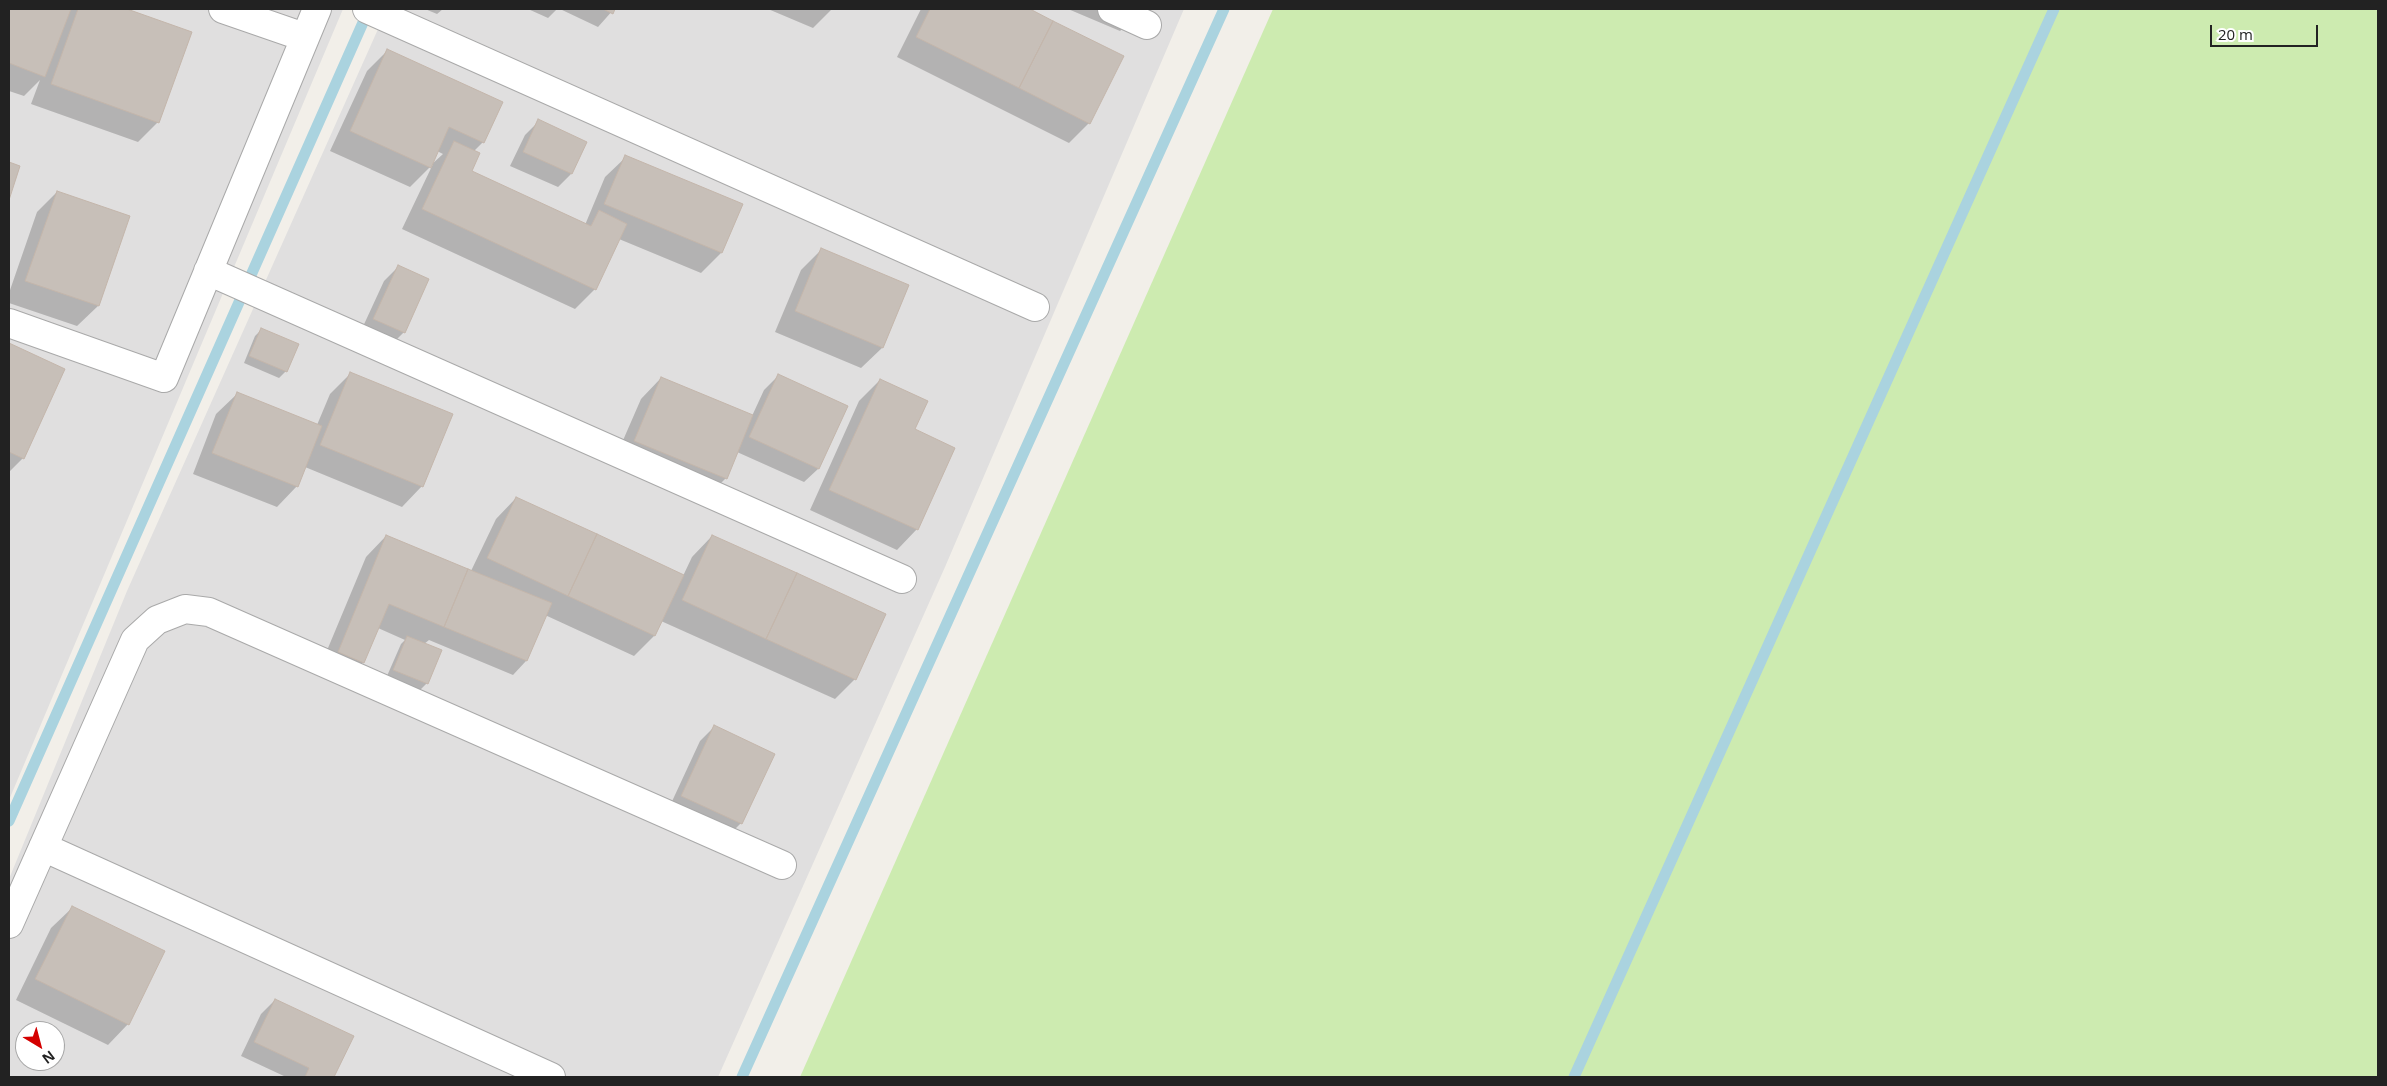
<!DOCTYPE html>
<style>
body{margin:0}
#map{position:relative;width:2387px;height:1086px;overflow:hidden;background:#f2efe9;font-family:"Open Sans",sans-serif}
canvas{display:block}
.frame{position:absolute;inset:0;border:10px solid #222;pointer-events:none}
.north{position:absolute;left:15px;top:1021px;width:50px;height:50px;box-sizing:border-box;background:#fff;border:1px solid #a7a7a7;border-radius:50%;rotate:143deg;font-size:14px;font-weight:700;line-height:20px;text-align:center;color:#222}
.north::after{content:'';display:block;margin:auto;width:18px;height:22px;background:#d40000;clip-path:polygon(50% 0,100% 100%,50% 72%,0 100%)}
.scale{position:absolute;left:2210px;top:25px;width:108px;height:22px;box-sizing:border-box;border:2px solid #222;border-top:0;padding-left:6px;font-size:15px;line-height:18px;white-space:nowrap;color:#222;-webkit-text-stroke:4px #fff;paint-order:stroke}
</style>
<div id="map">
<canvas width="2387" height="1086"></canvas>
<div class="frame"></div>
<div class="north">N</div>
<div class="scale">20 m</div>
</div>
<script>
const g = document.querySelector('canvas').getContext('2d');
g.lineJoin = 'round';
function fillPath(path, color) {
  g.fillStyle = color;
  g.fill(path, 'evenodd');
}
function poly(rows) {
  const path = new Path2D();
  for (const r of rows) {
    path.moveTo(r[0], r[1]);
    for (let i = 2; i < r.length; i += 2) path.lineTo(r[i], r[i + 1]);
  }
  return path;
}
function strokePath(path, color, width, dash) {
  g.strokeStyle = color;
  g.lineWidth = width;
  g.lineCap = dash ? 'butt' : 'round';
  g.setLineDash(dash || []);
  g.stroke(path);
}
fillPath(poly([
 [9,9,343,9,9,800],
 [387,9,1184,9,945,567,718,1077,9,1077,9,879,127,591],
 [25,1031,55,1031,55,1061,25,1061]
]), '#e0dfdf');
fillPath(poly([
 [1273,9,2378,9,2378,1077,800,1077]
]), '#cdebb0');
fillPath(poly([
 [9,9,123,9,191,33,158,122,138,142,31,104,40,80,24,96,9,91],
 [425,9,443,9,437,14],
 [528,9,557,9,548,18],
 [560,9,614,9,598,27],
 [768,9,832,9,813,28],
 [921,9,1027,9,1123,57,1089,123,1069,143,897,57],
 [1068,9,1143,9,1120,31],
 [387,51,483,142,474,151,470,172,585,225,605,177,626,157,721,253,701,273,619,239,595,289,575,309,402,229,433,164,410,187,330,151,367,71],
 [437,151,443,154,431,165],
 [539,121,571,174,558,187,510,166,525,135],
 [57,192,129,217,98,306,77,326,9,303,9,293,37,212],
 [822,249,908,286,882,348,861,368,775,332,801,270],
 [398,267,404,332,390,346,360,333,384,281],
 [262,329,286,371,279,378,244,363,255,336],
 [9,345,63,370,23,458,9,472],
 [350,374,422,486,402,507,305,467,297,486,277,507,193,474,216,414,237,394,317,425,330,394],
 [778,376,846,407,818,469,804,482,737,452,725,479,705,499,614,461,641,399,661,378,752,416,764,390],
 [880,380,917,529,897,550,810,510,859,401],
 [516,498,683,576,692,557,712,536,855,679,835,699,661,621,654,636,634,656,545,615,526,661,513,675,429,640,424,644,427,683,420,690,387,676,401,644,405,640,378,628,363,662,343,683,318,672,366,557,386,536,471,571,496,519],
 [714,727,741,823,727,837,668,810,700,741],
 [72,908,128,1024,108,1045,16,1000,51,928],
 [275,1000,352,1037,333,1077,286,1077,241,1056,261,1014]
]), '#0003');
strokePath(poly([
 [9,821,369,9],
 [742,1077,1224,9],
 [1574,1077,2054,9]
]), '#aad3df', 11);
const building = poly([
 [9,9,71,9,45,77,9,63,9,9],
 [78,9,127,9,192,32,159,123,51,84,78,9],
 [603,9,615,9,613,14,603,9],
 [930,9,1030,9,1053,21,1019,88,916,37,930,9],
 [1053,21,1124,56,1090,124,1019,88,1053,21],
 [387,49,503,102,484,143,449,127,431,168,350,131,387,49],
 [538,119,587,142,572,174,523,152,538,119],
 [454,141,480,153,472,171,591,226,599,210,627,224,596,290,422,209,454,141],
 [625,155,743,204,722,253,604,204,625,155],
 [9,162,20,166,9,200,9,162],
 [57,191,130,216,99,306,25,281,57,191],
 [821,248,909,285,883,348,795,311,821,248],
 [398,265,429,279,405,333,373,319,398,265],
 [261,328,299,344,287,372,249,356,261,328],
 [9,343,65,369,24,459,9,452,9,343],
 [350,372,453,414,423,487,320,445,350,372],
 [778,374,848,406,819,469,749,437,778,374],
 [661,377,753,415,727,479,634,441,661,377],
 [880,379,928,401,915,429,955,448,918,530,829,490,880,379],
 [237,392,322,426,298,487,212,453,237,392],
 [516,497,597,534,568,596,487,558,516,497],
 [597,534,684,575,655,636,568,596,597,534],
 [386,535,468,569,444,627,389,604,364,663,338,652,386,535],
 [712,535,797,573,766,639,682,600,712,535],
 [468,569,552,603,527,661,444,627,468,569],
 [797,573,886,614,856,680,766,639,797,573],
 [407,636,442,650,428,684,393,670,407,636],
 [714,725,775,754,742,824,681,796,714,725],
 [72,906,165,951,129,1025,35,979,72,906],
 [275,999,354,1036,334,1077,305,1077,309,1068,254,1042,275,999]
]);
fillPath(building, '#c7bfb8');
strokePath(building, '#c4b6ab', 1);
const minor = poly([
 [223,9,304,37],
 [367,9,1035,307],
 [1112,9,1147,25],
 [208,271,902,579],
 [9,323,164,378,317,9],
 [43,847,551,1077],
 [9,924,135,640,157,620,185,609,209,612,782,865]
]);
strokePath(minor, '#a9a9a9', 30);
strokePath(minor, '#fff', 28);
</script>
